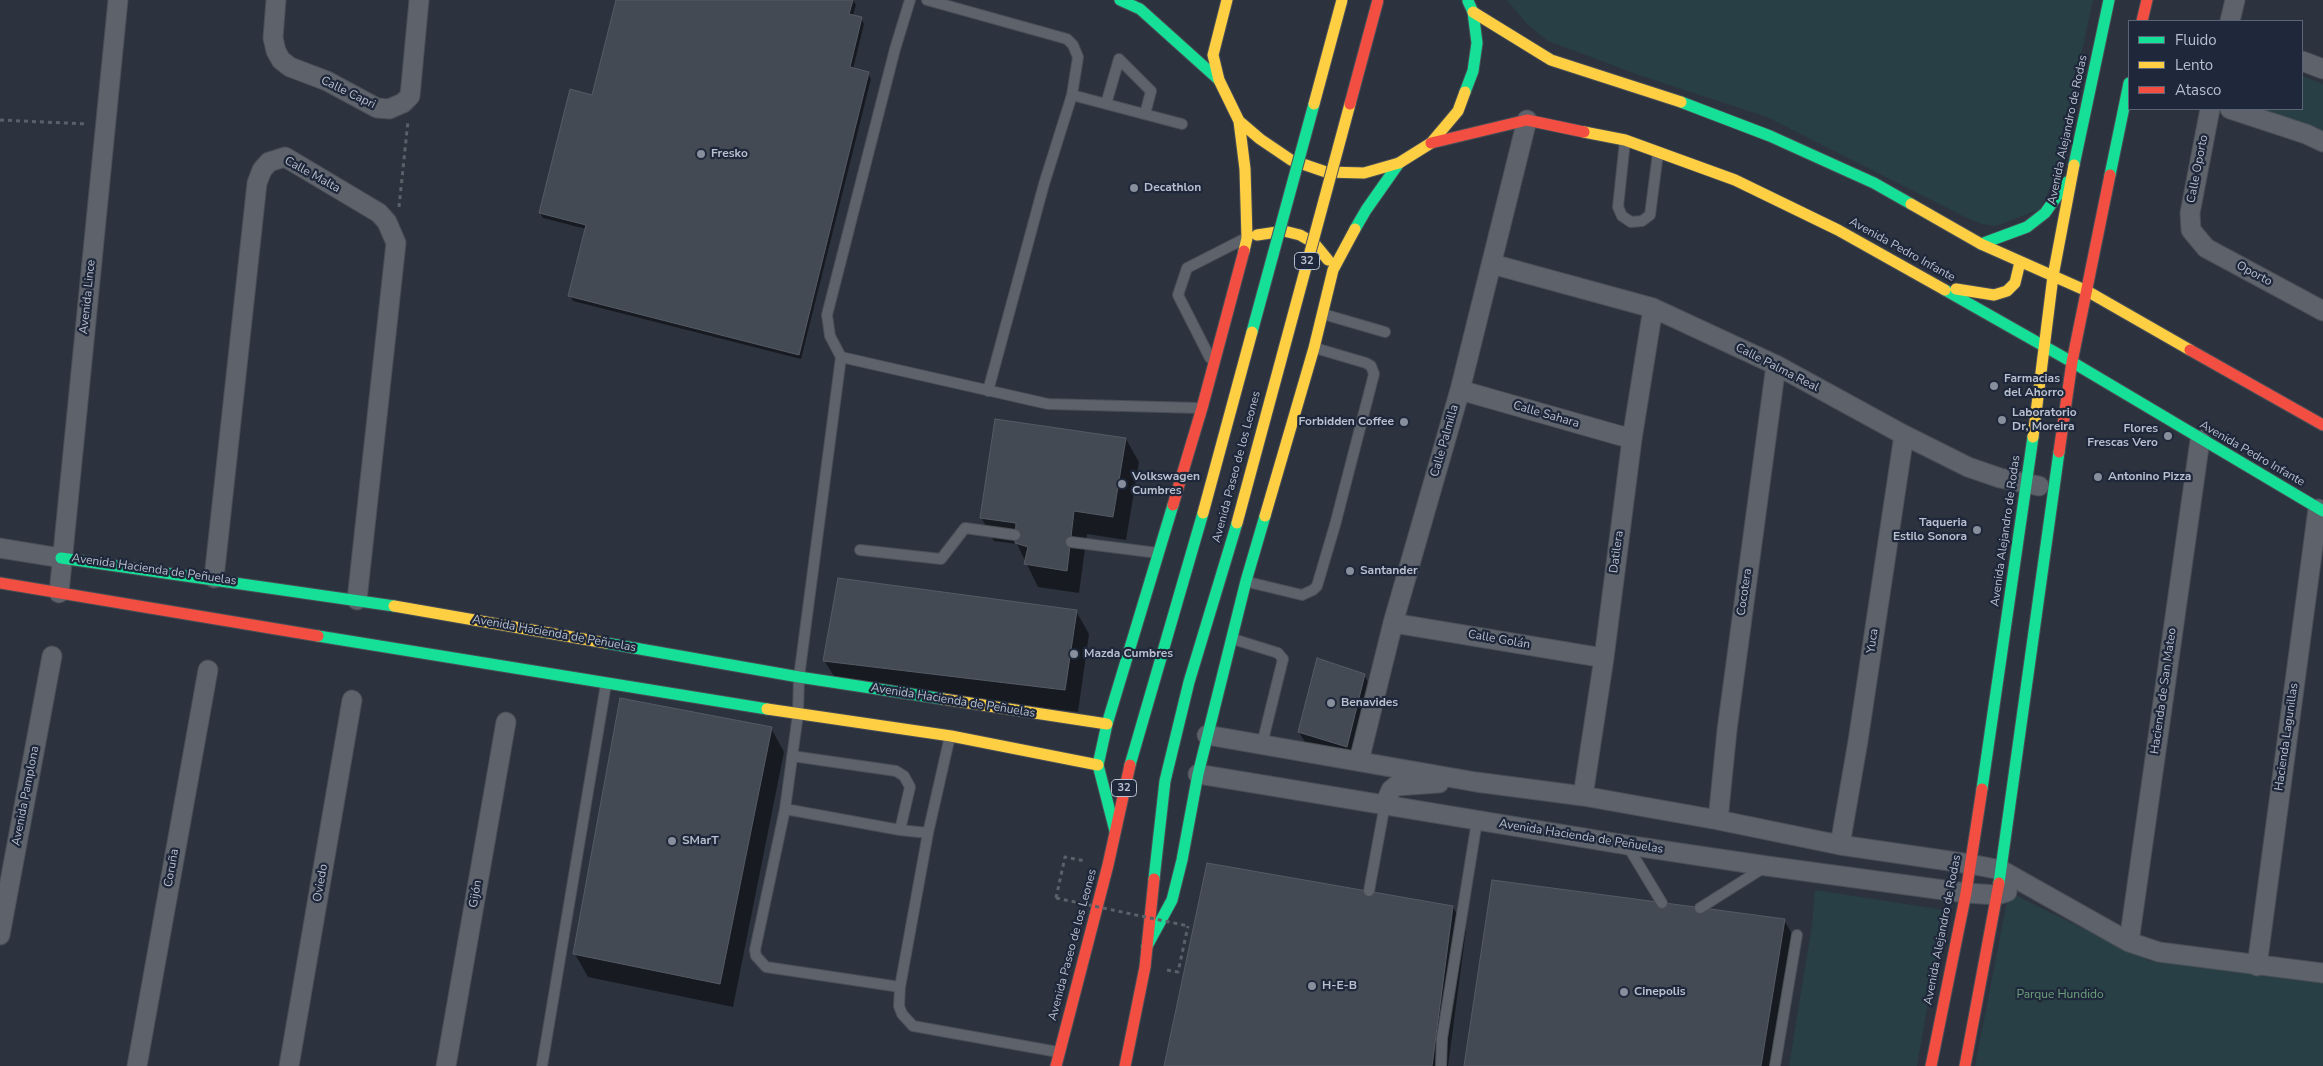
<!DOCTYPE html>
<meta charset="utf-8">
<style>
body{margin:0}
#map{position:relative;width:2323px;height:1066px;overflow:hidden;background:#2c333e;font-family:"Nunito Sans",sans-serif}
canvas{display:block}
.legend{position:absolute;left:2128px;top:20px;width:175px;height:90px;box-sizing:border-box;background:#1e283a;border:1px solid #5c6475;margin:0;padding:6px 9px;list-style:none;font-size:15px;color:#b8bfce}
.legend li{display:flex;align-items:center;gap:10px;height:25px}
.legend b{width:25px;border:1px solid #5c6475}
</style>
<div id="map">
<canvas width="2323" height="1066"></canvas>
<ul class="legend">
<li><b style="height:6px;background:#16e098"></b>Fluido</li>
<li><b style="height:6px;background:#ffcf43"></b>Lento</li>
<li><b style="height:6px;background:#f24e42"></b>Atasco</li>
</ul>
</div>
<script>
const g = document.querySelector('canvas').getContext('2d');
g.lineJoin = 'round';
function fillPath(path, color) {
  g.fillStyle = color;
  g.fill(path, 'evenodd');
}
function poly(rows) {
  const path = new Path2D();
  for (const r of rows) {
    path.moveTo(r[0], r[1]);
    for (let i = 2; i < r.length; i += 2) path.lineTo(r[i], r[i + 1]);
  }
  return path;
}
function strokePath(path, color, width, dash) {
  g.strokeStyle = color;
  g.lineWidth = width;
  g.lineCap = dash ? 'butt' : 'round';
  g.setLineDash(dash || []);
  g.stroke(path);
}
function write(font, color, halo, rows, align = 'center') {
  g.font = font + ' "Nunito Sans",sans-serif';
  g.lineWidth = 4.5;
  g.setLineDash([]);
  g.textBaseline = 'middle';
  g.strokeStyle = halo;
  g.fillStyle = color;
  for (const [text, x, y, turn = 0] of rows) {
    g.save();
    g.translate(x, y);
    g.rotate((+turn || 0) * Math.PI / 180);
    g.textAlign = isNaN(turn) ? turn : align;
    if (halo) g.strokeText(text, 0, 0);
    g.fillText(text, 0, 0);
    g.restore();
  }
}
fillPath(poly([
 [1507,0,2093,0,2074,88,2060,168,2040,209,1996,226,1982,224,1965,217,1767,117,1639,75,1548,41,1527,24],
 [2302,76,2323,84,2323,134,2262,109,2302,109],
 [1815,890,1944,910,1917,1066,1789,1066,1812,925],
 [2013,896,2017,896,2149,961,2323,983,2323,1066,1975,1066,2007,901]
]), '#283f45');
fillPath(poly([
 [617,0,853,0,856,5,853,15,861,18,864,24,853,69,868,73,871,79,801,359,573,301,570,296,586,229,543,218,540,213,593,96],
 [1126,439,1139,462,1126,540,1087,534,1079,593,1038,587,1017,544,994,541,981,517],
 [1076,611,1089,634,1078,712,838,683,824,660],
 [1364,675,1374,692,1357,764,1309,749,1299,732],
 [771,728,784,752,733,1007,588,977,575,954],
 [1453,907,1466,930,1448,1066,1165,1066],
 [1784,920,1797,943,1778,1066,1465,1066]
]), '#0007');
const building = poly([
 [616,0,853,0,849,14,862,17,850,67,869,72,799,355,568,296,586,225,539,213,570,89,592,95,616,0],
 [995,419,1126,438,1113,517,1074,511,1067,571,1024,564,1028,547,1015,543,1016,523,980,518,995,419],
 [838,578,1077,610,1065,690,823,661,838,578],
 [1317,658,1365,674,1347,747,1298,732,1317,658],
 [620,698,772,727,720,984,573,954,620,698],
 [1207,863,1453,906,1432,1066,1164,1066,1207,863],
 [1492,880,1785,919,1761,1066,1464,1066,1492,880]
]);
fillPath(building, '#444a53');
strokePath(building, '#555b65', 1);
const lane = poly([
 [910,0,895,49,827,315,830,336,841,357,799,677,798,714,785,809,755,950,756,956,766,967,900,987,928,833,950,736],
 [927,0,1067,39,1073,45,1078,57,1072,95,1044,184,988,391],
 [1072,95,1182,124],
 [1106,104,1119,59,1151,91,1145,114],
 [1625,141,1618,207,1622,216,1631,222,1642,221,1650,215,1658,153],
 [1323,314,1385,332],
 [841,357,1048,404,1199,408],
 [1210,358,1178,295,1187,268,1242,240],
 [1071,542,1158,553],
 [860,550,941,559,965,528,1015,535],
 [1248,582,1302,595,1313,590,1317,586,1335,525,1374,374,1371,366,1366,363,1315,348],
 [1233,639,1278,653,1283,659,1262,744],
 [792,756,896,771,904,776,910,787,900,830],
 [785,809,900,830,928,833],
 [1627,845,1662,903],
 [1369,891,1385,804],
 [1700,908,1765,867],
 [900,987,899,1006,902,1014,913,1026,1058,1052],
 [542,1066,606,684],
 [1441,1066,1442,1038,1477,821],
 [1775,1066,1797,935]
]);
const street = poly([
 [276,0,273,38,276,51,281,60,290,67,327,81,377,108,389,109,403,103,410,96,419,0],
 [2230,21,2235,0],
 [2302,61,2323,69],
 [2210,109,2190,213,2191,230,2206,248,2323,311],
 [2230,109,2306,134,2323,142],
 [1492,264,1653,308,1776,365,1904,435,1968,467,2000,478,2039,486],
 [1460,390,1632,439],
 [0,548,61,558],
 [214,578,257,183,262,170,269,162,285,157,379,213,387,222,396,243,357,600],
 [59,593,118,0],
 [1393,623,1604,658],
 [1207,735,1476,782,1583,796,1718,820,1840,845,1970,864,2001,870,2129,942,2159,952,2323,973],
 [1359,761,1393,623,1460,390,1527,120],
 [1198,774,1627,845,1767,866,1966,893,1997,895,2007,892],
 [1583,796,1604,658,1632,439,1653,308],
 [1385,804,1391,790,1396,786,1439,783],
 [1718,820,1727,730,1776,365],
 [1840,845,1858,741,1904,435],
 [0,935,52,656],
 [2129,942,2200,440],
 [2257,966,2318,509],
 [137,1066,208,670],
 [289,1066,352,700],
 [446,1066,506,722]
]);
const fast = poly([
 [1120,0,1140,9,1219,80],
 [1465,92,1473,71,1477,43,1473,12,1468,1],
 [1681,102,1770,136,1874,183,1911,204],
 [2074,165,2109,0],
 [2110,175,2129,83],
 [1355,229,1366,210,1399,163],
 [1981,244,2027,227,2045,213,2067,182],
 [1945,290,2072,362,2323,511],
 [61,558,394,606],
 [318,636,767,709],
 [606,643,799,677,943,699],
 [1130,765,1203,513],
 [1982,789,2033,437],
 [1115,831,1098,765,1107,724,1173,505],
 [1154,879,1165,781,1189,682,1237,523],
 [1999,883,2059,452],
 [1147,946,1172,900,1182,860,1198,774,1246,581,1265,516]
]);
const slow = poly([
 [1227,0,1213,55,1219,80,1239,121,1260,139,1291,160,1326,172,1364,173,1399,163,1431,143,1458,111,1465,92],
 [1473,12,1551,60,1681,102],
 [1239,121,1245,169,1247,238,1244,251],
 [1584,132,1625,140,1735,180,1838,230,1945,290],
 [1911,204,1981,244,2087,291,2190,350],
 [1257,235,1284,231,1300,235,1314,243,1328,260],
 [1956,289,1994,295,2007,291,2015,283,2020,262],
 [2033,437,2053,276,2074,165],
 [1265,516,1314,348,1333,270,1355,229],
 [394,606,606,643],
 [943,699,1107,724],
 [767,709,951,736,1098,765]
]);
const jam = poly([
 [2142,21,2147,0],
 [1431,143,1527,120,1584,132],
 [2190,350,2323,425],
 [2059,452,2072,362,2110,175],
 [1173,505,1202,408,1244,251],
 [0,583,318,636],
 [1056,1066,1108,865,1130,765],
 [1125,1066,1145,967,1154,879],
 [1931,1066,1966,893,1982,789],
 [1965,1066,1999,883]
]);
strokePath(lane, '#494e56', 12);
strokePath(street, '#494e56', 21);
strokePath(fast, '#494e56', 13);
strokePath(slow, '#494e56', 13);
strokePath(jam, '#494e56', 13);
strokePath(poly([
 [0,120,87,124],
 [399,207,408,121],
 [1056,898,1065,857,1085,861],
 [1167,970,1178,972,1188,926]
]), '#5b6168', 3, [4, 4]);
strokePath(lane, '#5d626b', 10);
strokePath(street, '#5d626b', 19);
strokePath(fast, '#16e098', 11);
strokePath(slow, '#ffcf43', 11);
strokePath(jam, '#f24e42', 11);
const fastBridge = poly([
 [1252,332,1314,104]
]);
const slowBridge = poly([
 [1314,104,1342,0],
 [1203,513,1252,332],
 [1237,523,1350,104]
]);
const jamBridge = poly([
 [1350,104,1378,0]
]);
strokePath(fastBridge, '#4b505a', 13, []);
strokePath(slowBridge, '#4b505a', 13, []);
strokePath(jamBridge, '#4b505a', 13, []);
strokePath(poly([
 [1056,898,1188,926]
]), '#5b6168', 3, [4, 4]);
strokePath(fastBridge, '#16e098', 11);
strokePath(slowBridge, '#ffcf43', 11);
strokePath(jamBridge, '#f24e42', 11);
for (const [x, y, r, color] of [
 [701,154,5,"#878e9c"],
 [1134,188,5,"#878e9c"],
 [1994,386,5,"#878e9c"],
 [2002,420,5,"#878e9c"],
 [1404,422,5,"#878e9c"],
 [2168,436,5,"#878e9c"],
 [2098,477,5,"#878e9c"],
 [1122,484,5,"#878e9c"],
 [1977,530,5,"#878e9c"],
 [1350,571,5,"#878e9c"],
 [1074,654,5,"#878e9c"],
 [1331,703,5,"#878e9c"],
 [672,841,5,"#878e9c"],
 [1312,986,5,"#878e9c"],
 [1624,992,5,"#878e9c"]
]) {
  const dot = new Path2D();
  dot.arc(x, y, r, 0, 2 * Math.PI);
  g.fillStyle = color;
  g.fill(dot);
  strokePath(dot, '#1e283a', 2);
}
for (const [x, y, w] of [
 [1307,261,25],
 [1124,788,25]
]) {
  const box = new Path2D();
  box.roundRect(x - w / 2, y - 8.5, w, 17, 4);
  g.fillStyle = '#1e283a';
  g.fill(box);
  strokePath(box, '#b8bfce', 1);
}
write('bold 11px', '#b8bfce', null, [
 ["32",1307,261],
 ["32",1124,788]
]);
write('12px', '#b8bfce', '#1e283a', [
 ["Calle Capri",348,93,26],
 ["Avenida Alejandro de Rodas",2068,130,-78],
 ["Calle Oporto",2198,169,-79],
 ["Calle Malta",312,175,29],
 ["Avenida Pedro Infante",1902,250,29],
 ["Oporto",2254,274,28],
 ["Avenida Lince",88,297,-84],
 ["Calle Palma Real",1777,368,27],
 ["Calle Sahara",1546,415,16],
 ["Calle Palmilla",1445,441,-74],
 ["Avenida Pedro Infante",2252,454,30],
 ["Avenida Paseo de los Leones",1237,467,-75],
 ["Avenida Alejandro de Rodas",2006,531,-82],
 ["Datilera",1617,552,-82],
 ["Avenida Hacienda de Peñuelas",154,570,8],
 ["Cocotera",1745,592,-82],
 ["Avenida Hacienda de Peñuelas",554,634,10],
 ["Calle Golán",1499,640,10],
 ["Yuca",1873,641,-82],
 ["Hacienda de San Mateo",2164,691,-82],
 ["Avenida Hacienda de Peñuelas",953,701,9],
 ["Hacienda Lagunillas",2287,737,-82],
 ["Avenida Pamplona",26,796,-79],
 ["Avenida Hacienda de Peñuelas",1581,837,9],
 ["Coruña",172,868,-80],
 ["Oviedo",321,883,-80],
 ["Gijón",476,894,-80],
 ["Avenida Alejandro de Rodas",1943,930,-79],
 ["Avenida Paseo de los Leones",1073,945,-75]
]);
write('bold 12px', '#b8bfce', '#1e283a', [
 ["Fresko",711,154],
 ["Decathlon",1144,188],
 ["Farmacias",2004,379],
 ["del Ahorro",2004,393],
 ["Laboratorio",2012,413],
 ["Dr, Moreira",2012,427],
 ["Forbidden Coffee",1394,422,"right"],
 ["Flores",2158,429,"right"],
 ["Frescas Vero",2158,443,"right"],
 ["Volkswagen",1132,477],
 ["Cumbres",1132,491],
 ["Antonino Pizza",2108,477],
 ["Taqueria",1967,523,"right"],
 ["Estilo Sonora",1967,537,"right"],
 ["Santander",1360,571],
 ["Mazda Cumbres",1084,654],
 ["Benavides",1341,703],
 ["SMarT",682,841],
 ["H-E-B",1322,986],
 ["Cinepolis",1634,992]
], 'left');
write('12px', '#6da07c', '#1e283a', [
 ["Parque Hundido",2060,995]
]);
</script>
